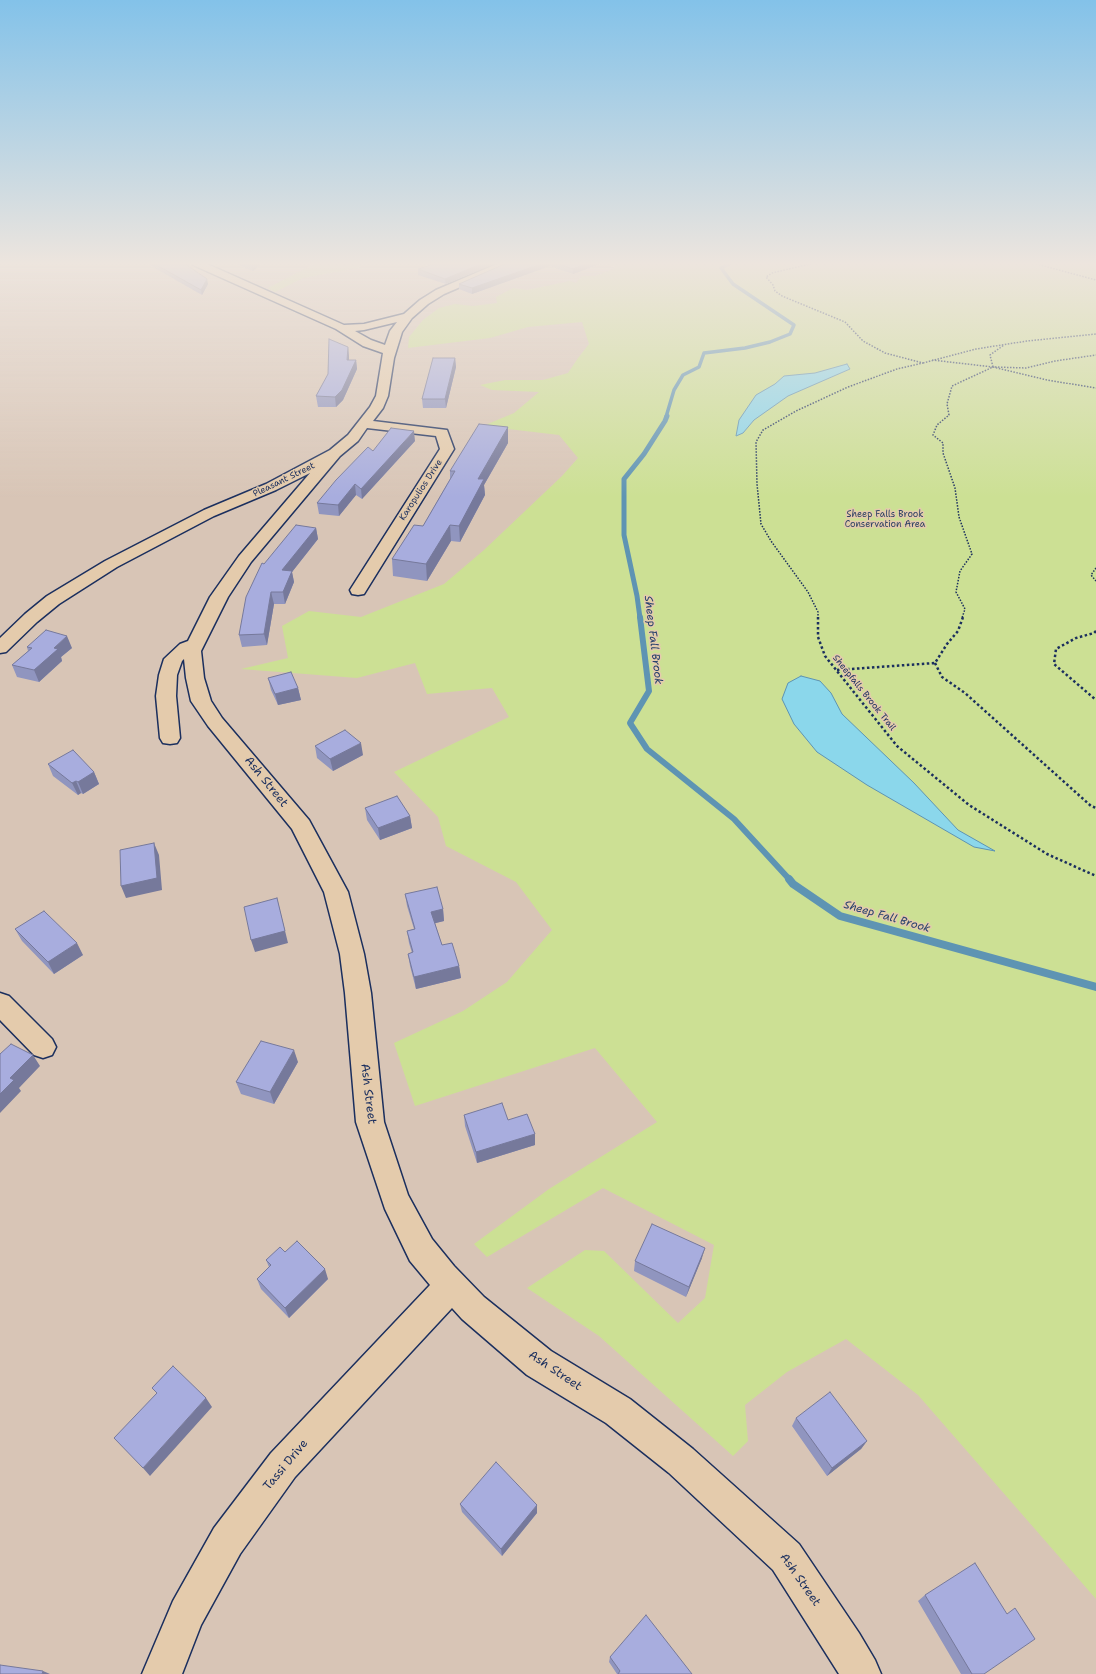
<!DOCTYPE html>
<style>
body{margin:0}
canvas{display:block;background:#d8c5b6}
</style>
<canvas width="1096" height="1674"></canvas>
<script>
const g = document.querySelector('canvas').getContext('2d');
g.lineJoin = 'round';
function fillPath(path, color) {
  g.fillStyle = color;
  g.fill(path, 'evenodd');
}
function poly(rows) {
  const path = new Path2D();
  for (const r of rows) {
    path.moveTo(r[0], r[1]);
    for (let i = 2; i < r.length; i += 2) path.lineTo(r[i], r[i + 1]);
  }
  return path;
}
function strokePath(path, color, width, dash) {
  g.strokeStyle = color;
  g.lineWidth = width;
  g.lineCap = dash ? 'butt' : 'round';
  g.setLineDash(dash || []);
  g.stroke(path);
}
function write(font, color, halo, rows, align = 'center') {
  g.font = font + ' "Shantell Sans",sans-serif';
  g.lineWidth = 3;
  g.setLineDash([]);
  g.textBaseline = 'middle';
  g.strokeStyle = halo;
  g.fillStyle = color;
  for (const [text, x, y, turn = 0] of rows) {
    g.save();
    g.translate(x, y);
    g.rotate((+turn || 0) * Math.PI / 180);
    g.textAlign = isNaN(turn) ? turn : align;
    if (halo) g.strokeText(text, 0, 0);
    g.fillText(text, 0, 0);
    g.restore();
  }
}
fillPath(poly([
 [316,263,364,263,358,268,303,278,275,292,268,288],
 [602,263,1096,263,1096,1599,918,1395,846,1339,787,1372,745,1405,748,1441,733,1456,599,1336,527,1288,585,1250,604,1251,678,1323,705,1298,714,1245,603,1188,487,1257,474,1244,549,1189,657,1122,595,1048,415,1106,394,1043,463,1011,507,982,552,930,516,882,446,846,438,817,394,772,509,717,492,688,427,694,415,663,357,678,241,669,288,658,282,626,309,611,361,617,444,584,484,550,562,476,578,458,559,435,483,426,514,413,539,392,492,390,480,385,505,380,543,380,568,373,578,358,589,344,582,322,528,327,490,338,408,348,409,337,423,320,439,308,455,304,473,306,497,303,496,297,513,288,527,290,570,281,576,283,582,276,595,276,617,268]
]), '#cce094');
const water = poly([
 [847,364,850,369,788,396,754,420,743,433,736,436,739,420,756,395,775,384,784,376,815,373,847,364],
 [801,676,820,681,831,693,842,714,914,783,958,830,995,851,974,847,867,785,817,752,794,724,782,699,788,683,801,676]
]);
fillPath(water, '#8bd7eb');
strokePath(water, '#5e94b3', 1);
strokePath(poly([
 [666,417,674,390,683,375,699,367,704,353,745,348,770,342,790,334,794,325,733,284,721,268,731,263]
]), '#5e94b3', 3.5);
strokePath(poly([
 [640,618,637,596,624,535,624,479,644,454,665,421,667,416]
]), '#5e94b3', 5);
strokePath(poly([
 [640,617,649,691,630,723,647,749,734,819,790,880]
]), '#5e94b3', 6);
strokePath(poly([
 [789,879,793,884,840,916,1096,987]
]), '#5e94b3', 8);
const minor = poly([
 [192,263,205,263,344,325,364,324,404,314,420,300,436,290,499,263,512,263,511,265,444,294,428,304,412,318,402,332,394,358,388,396,383,408,373,421,447,430,454,449,364,594,358,595,352,594,350,590,440,449,436,436,367,428,358,441,340,456,251,562,228,597,201,651,204,678,211,701,222,718,309,820,348,892,364,954,371,993,384,1122,408,1195,432,1239,454,1266,484,1297,551,1351,630,1399,693,1449,799,1544,859,1633,875,1660,881,1674,839,1674,773,1570,669,1473,606,1423,527,1375,462,1319,452,1308,295,1477,240,1554,201,1625,182,1674,142,1674,173,1601,214,1528,271,1453,430,1285,410,1261,385,1209,356,1122,345,993,340,954,324,892,292,829,208,726,191,701,186,678,184,659,182,661,177,675,176,696,180,738,177,743,170,744,163,743,160,738,156,696,159,675,164,659,180,644,188,641,210,597,239,556,310,473,276,490,214,516,117,567,59,604,37,622,6,652,0,653,0,638,25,614,47,596,105,561,204,510,266,484,330,450,348,435,370,407,376,396,383,353,363,346,336,329,193,265,192,263],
 [397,322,390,331,385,345,371,340,355,331,364,330,397,322],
 [0,993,9,996,52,1039,56,1047,52,1055,43,1058,34,1055,0,1020,0,993]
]);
strokePath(minor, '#1b2f5e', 3);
strokePath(poly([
 [814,263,772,273,766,277,773,285,775,291,782,296,845,322,863,341,885,353,923,363,897,369,848,387,796,411,763,430,756,442,757,484,761,524,771,541,808,592,818,612,818,618],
 [1033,263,1096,280],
 [932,360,993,367,952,386,947,404,949,415,937,425,933,435,943,443,943,453,955,488,959,517,972,554,960,571,956,592,965,609,962,618],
 [923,363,976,349,1027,341,1096,334],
 [993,367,1047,380,1096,388],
 [993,367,990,355,1004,345],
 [995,367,1026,368,1055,361,1096,355],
 [1096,568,1091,575,1096,581]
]), '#1b2f5e', 1.5, [1.5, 1.5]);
strokePath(poly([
 [818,617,818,637,825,656,897,746,969,805,1047,854,1096,876],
 [1096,631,1094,633,1076,638,1056,649,1054,664,1096,700],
 [935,663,942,677,965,693,1091,806,1096,808],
 [837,670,935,663,947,644,958,631,963,617]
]), '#1b2f5e', 2.5, [2.5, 2.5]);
fillPath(minor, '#e4cbac');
fillPath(poly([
 [146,263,184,263,208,284,202,295],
 [233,263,262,263,253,271],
 [436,263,496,263,446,284,418,275,418,269],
 [507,263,603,263,573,274,550,266,472,294,459,289,459,284],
 [348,347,349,360,356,360,357,369,343,400,336,407,318,407,316,396],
 [455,358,456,367,446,408,423,408,422,399],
 [508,427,508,443,484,485,485,495,460,542,451,541,427,581,393,576,392,559,423,526,450,479,450,471],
 [415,441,362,499,356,495,339,516,319,514,317,503,373,451],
 [316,528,318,539,292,572,294,582,285,604,274,604,267,645,242,647,239,635,264,564],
 [27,647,72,648,61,657,62,661,39,682,17,677,12,665,28,651],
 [268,678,298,688,301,700,278,705,271,690],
 [315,746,363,755,333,771,317,758],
 [48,764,94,772,99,784,83,794,81,793,78,795,53,776],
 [365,808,410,816,412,828,380,840,367,820],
 [405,894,443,909,444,921,435,923,442,945,459,966,461,978,416,989,410,966,408,954,412,953,409,943,407,931,414,929,407,906],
 [15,929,83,955,54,974,22,941],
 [298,1062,274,1104,241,1094,236,1082],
 [464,1115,508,1120,535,1134,535,1145,477,1163,465,1126],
 [285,1252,328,1279,289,1318,261,1289,257,1279,269,1267,266,1260],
 [702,1258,686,1297,634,1271,635,1261],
 [796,1418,867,1441,861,1449,827,1476,792,1426],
 [460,1504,537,1513,502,1556,462,1512],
 [925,1595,984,1674,961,1674,918,1601],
 [610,1657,692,1674,617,1674,609,1662]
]), '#9095bf');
fillPath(poly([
 [254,263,262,263,253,271,252,265],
 [483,263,496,263,446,284,445,279],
 [544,263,550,263,550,266,472,294,472,288],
 [589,263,603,263,573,274,573,269],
 [207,279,208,284,202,295,201,290],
 [348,347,349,356,349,370,347,360],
 [455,358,456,367,446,408,445,399],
 [356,360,357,369,343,400,336,407,335,397],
 [508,427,508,443,484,485,485,495,460,542,459,526,478,479],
 [414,431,415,441,362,499,361,489],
 [355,484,356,495,339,516,338,505],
 [450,525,451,541,427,581,426,564],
 [316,528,318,539,292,572,294,582,285,604,283,592,282,570],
 [271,592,274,604,267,645,264,634],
 [67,636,72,648,61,657,62,661,39,682,34,670,54,648],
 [298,688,301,700,278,705,275,694],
 [361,743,363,755,333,771,330,759],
 [94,772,99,784,83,794,78,782],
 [76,781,81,793,78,795,72,783],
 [410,816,412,828,380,840,378,828],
 [154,843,159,855,162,890,126,898,121,886],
 [277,898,288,943,255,952,251,940],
 [443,909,444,921,432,924,431,912],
 [77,943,83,955,54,974,48,962],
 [459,966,461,978,416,989,414,977],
 [294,1050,298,1062,274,1104,270,1092],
 [33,1055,40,1066,19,1088,21,1091,0,1113,0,1094,10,1078],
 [535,1134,535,1145,477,1163,476,1152],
 [705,1248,702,1258,686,1297,689,1287],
 [325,1269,328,1279,289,1318,285,1308],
 [206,1398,212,1407,150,1476,143,1468],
 [867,1441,861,1449,827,1476,832,1468],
 [537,1505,537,1513,502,1556,501,1549],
 [43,1671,50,1674,42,1674]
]), '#76799b');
const building = poly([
 [153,263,184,263,207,279,201,290,153,263],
 [247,263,254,263,252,265,247,263],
 [436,263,483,263,445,279,418,269,436,263],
 [507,263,544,263,472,288,459,284,507,263],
 [556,263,589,263,573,269,556,263],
 [329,339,348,347,347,360,356,360,342,390,335,397,316,396,328,374,329,339],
 [433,358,455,358,445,399,422,399,433,358],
 [479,424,508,427,478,479,484,479,459,526,450,525,426,564,392,559,414,525,423,526,455,471,450,471,479,424],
 [391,428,414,431,361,489,355,484,338,505,317,503,336,480,368,447,373,451,391,428],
 [296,525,316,528,282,570,292,571,283,592,271,592,264,634,239,635,246,597,262,563,264,564,296,525],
 [46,630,67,636,54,648,58,649,34,670,12,665,32,648,27,647,46,630],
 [291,672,298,688,275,694,268,678,291,672],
 [345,730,361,743,330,759,315,746,345,730],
 [73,750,94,772,78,782,76,781,72,783,48,764,73,750],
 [397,796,410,816,378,828,365,808,397,796],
 [154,843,157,878,121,886,120,850,154,843],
 [437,887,443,909,431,912,442,945,452,943,459,966,414,977,408,954,413,952,407,931,415,929,405,894,437,887],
 [277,898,285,931,251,940,244,907,277,898],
 [44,911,77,943,48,962,15,929,44,911],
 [261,1041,294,1050,270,1092,236,1082,261,1041],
 [11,1044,33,1055,10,1078,14,1080,0,1094,0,1054,11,1044],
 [502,1103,508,1120,527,1114,535,1134,476,1152,464,1115,502,1103],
 [652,1224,705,1248,689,1287,635,1261,652,1224],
 [297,1241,325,1269,285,1308,257,1279,271,1265,266,1260,280,1247,285,1252,297,1241],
 [173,1366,206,1398,143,1468,114,1438,157,1393,152,1388,173,1366],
 [830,1392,867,1441,832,1468,796,1418,830,1392],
 [496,1462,537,1505,501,1549,460,1504,496,1462],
 [975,1563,1007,1614,1015,1608,1035,1639,984,1674,972,1674,925,1595,975,1563],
 [646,1615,692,1674,618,1674,620,1671,610,1657,646,1615],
 [0,1665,43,1671,42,1674,0,1674,0,1665]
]);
fillPath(building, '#a8adde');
strokePath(building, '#76799b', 1);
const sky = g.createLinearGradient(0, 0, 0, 497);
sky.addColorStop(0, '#83c2e9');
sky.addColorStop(0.53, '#ede5de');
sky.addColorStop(1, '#ede5de00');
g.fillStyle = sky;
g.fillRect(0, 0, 1096, 497);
write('9px', '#1b2f5e', '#e4cbac', [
 ["Pleasant Street",284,480,-26],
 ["Karopulios Drive",421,490,-57],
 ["Sheepfalls Brook Trail",864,693,51]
]);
write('9px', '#2d4163', '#e4cbac', [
 ["Sheep Falls Brook",885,515],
 ["Conservation Area",885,525]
]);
write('italic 11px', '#26406c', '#e4cbac', [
 ["Sheep Fall Brook",653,640,83],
 ["Sheep Fall Brook",887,917,16]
]);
write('12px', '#1b2f5e', '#e4cbac', [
 ["Ash Street",266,782,51],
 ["Ash Street",368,1094,83],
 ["Ash Street",555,1371,34],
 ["Tassi Drive",286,1465,-50],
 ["Ash Street",800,1580,55]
]);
</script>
